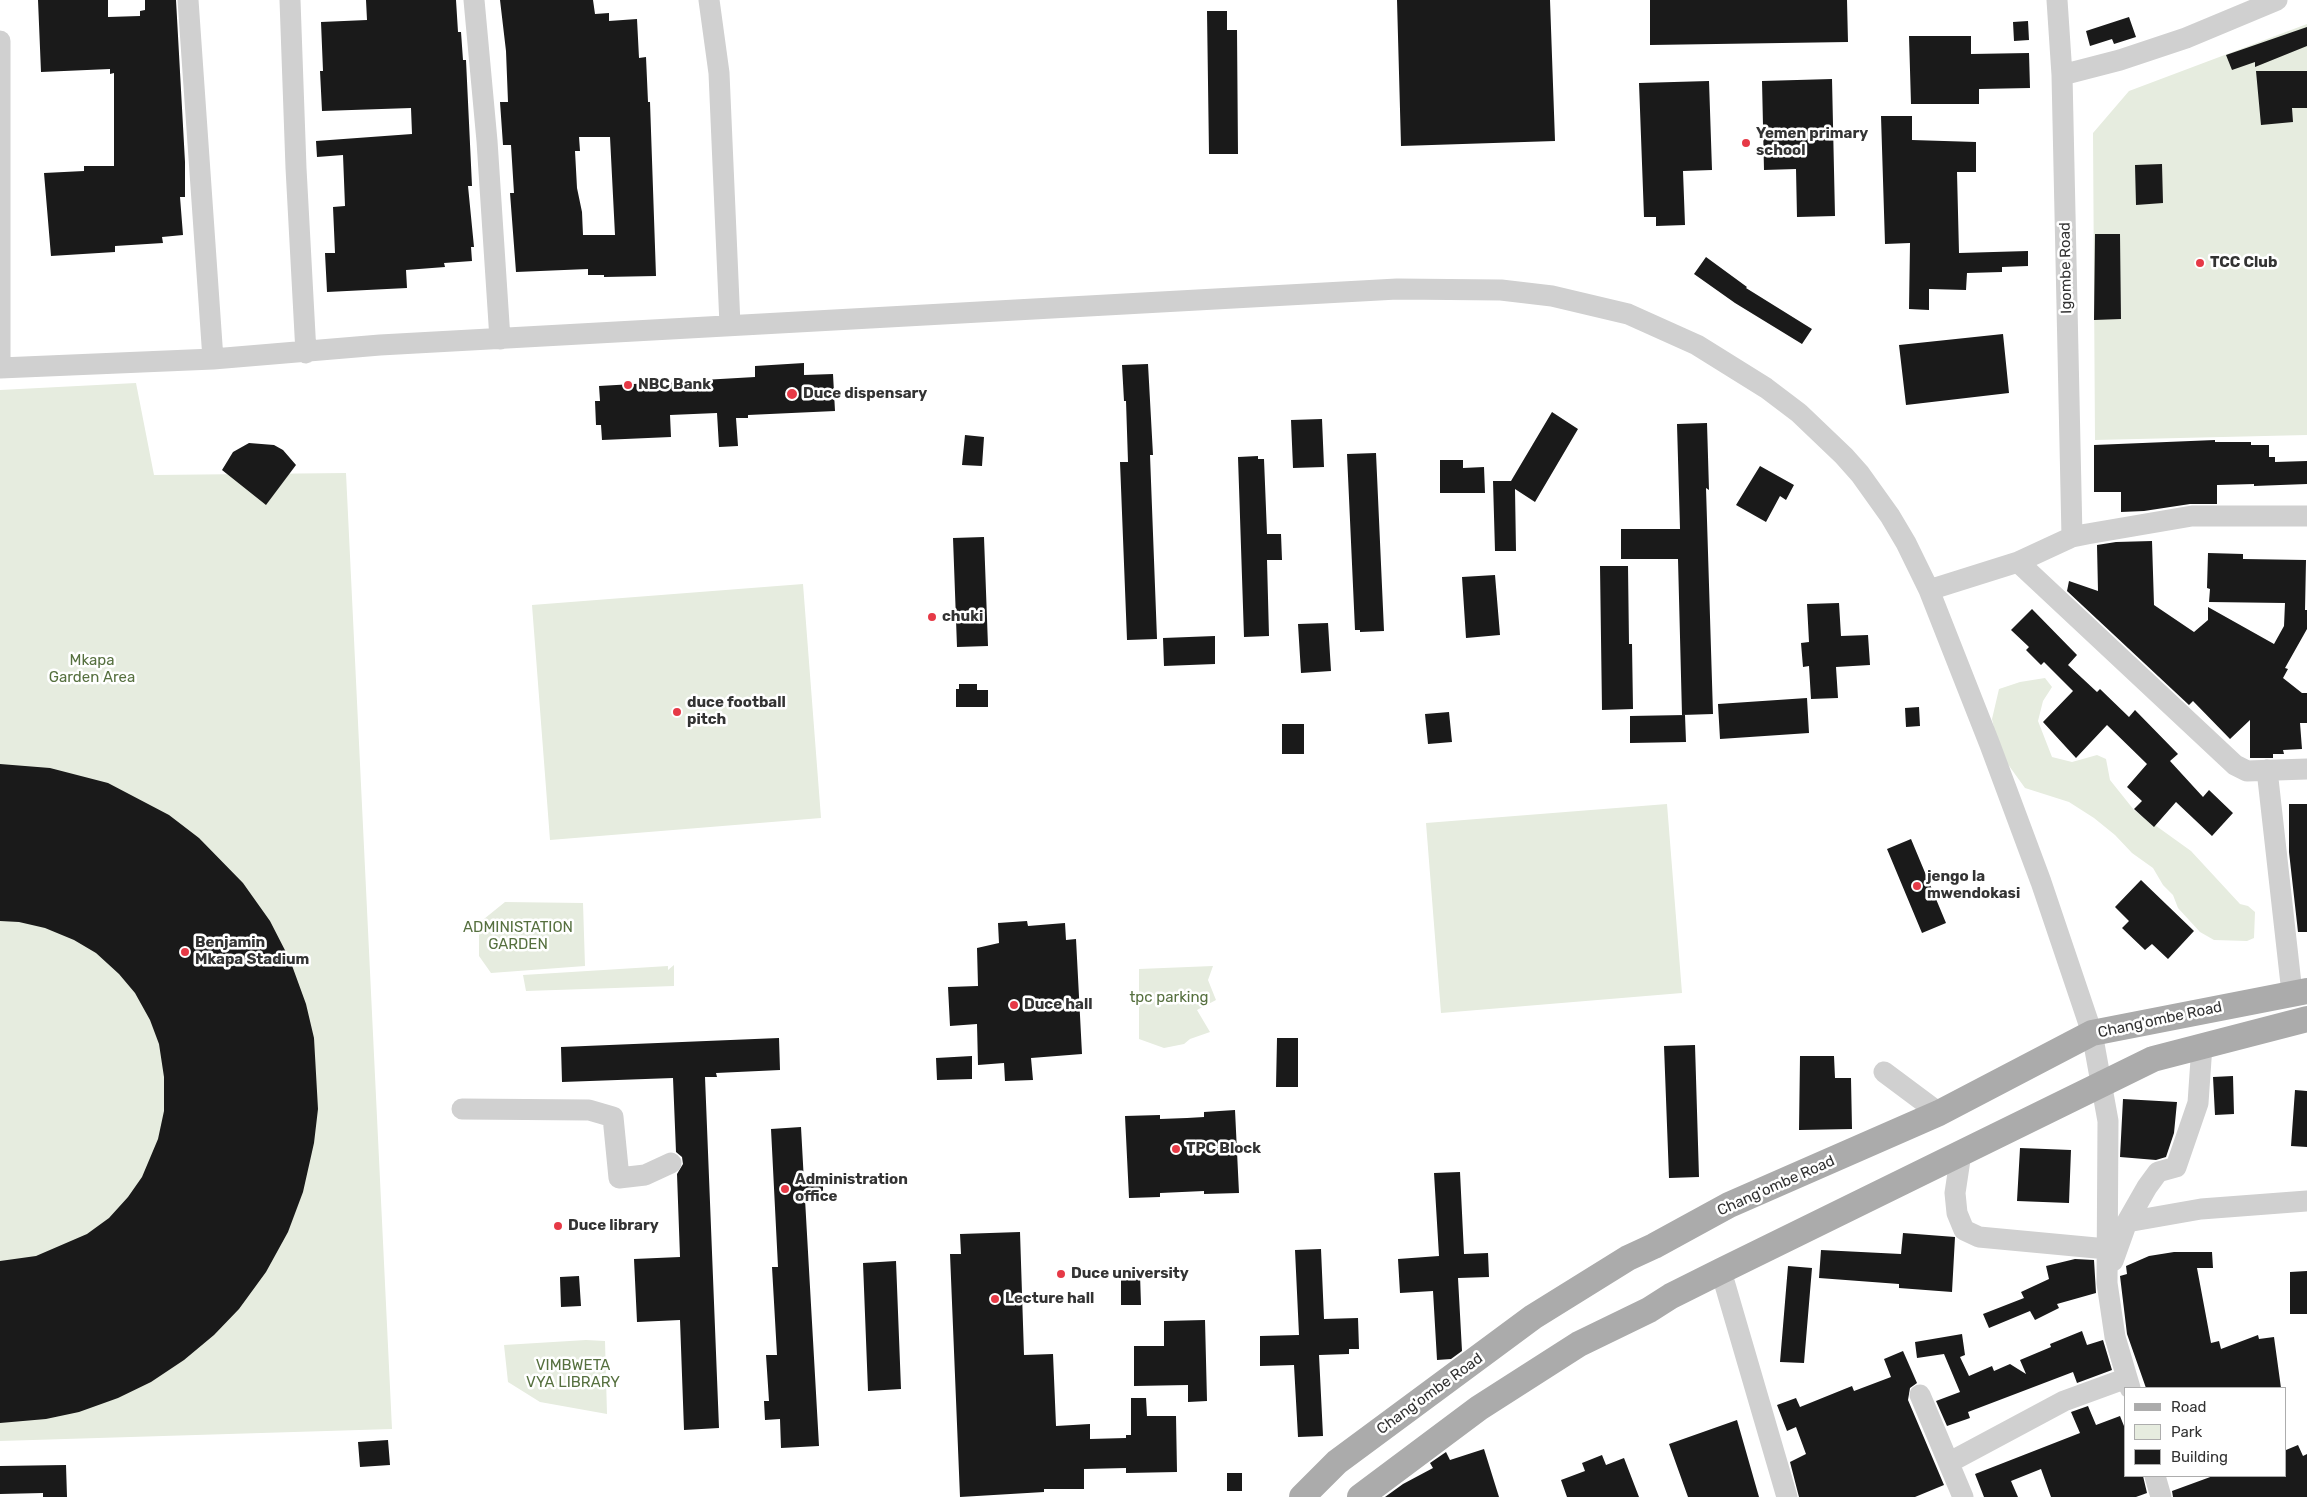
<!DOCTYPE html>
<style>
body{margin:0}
#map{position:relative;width:2307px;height:1497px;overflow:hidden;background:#fff;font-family:Rubik,sans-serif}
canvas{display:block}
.legend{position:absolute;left:2124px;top:1387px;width:162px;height:90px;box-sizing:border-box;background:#fff;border:1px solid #adadad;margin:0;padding:6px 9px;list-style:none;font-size:15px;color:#333}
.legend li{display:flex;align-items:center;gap:10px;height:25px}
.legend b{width:25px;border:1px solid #adadad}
</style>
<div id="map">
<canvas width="2307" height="1497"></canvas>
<ul class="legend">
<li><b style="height:6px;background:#ababab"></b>Road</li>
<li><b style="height:14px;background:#e6ecdf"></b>Park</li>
<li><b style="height:14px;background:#1a1a1a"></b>Building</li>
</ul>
</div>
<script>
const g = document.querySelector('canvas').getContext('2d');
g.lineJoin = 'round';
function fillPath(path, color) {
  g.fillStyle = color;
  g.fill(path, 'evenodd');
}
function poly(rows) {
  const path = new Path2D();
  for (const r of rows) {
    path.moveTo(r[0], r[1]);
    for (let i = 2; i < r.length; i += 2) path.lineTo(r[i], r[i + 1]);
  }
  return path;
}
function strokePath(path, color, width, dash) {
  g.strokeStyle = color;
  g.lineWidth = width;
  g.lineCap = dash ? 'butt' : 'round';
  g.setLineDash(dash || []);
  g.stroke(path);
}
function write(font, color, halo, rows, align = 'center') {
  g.font = font + ' Rubik,sans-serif';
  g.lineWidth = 5;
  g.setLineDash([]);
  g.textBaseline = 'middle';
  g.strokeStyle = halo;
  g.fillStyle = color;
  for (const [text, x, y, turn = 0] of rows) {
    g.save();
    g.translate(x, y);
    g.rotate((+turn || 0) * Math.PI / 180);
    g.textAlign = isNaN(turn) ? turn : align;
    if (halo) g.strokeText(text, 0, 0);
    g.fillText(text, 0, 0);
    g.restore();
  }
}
fillPath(poly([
 [2307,24,2307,435,2095,440,2093,133,2129,91],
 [136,383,154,475,346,473,392,1429,0,1441,0,390],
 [803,584,821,818,550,840,532,605],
 [2045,678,2052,687,2043,701,2038,721,2052,757,2072,762,2097,755,2106,759,2110,780,2134,810,2191,851,2240,904,2248,906,2255,912,2254,938,2247,941,2214,940,2200,932,2178,908,2173,895,2163,885,2153,868,2132,853,2115,835,2094,818,2069,802,2025,788,1999,752,1992,719,1999,689,2020,682],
 [1667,804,1682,993,1441,1013,1426,823],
 [505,902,583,903,585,966,491,973,479,956,479,923],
 [674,965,674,986,526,991,523,975,668,966,668,970],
 [1213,966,1208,980,1216,1000,1197,1010,1210,1032,1190,1039,1184,1044,1164,1048,1139,1039,1139,969],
 [586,1340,605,1341,607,1414,540,1402,508,1382,504,1345]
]), '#e6ecdf');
fillPath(poly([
 [38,0,108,0,108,17,140,16,140,11,145,10,145,0,176,0,185,162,185,197,180,197,183,235,162,237,163,243,115,246,115,252,51,256,44,173,84,171,84,166,114,166,114,73,110,74,110,69,41,72],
 [366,0,456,0,458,32,461,32,463,60,466,60,472,186,468,186,474,247,471,247,472,261,444,263,445,267,406,270,407,288,327,292,325,253,335,253,333,207,345,206,343,155,317,157,316,141,412,134,411,108,322,111,320,71,323,71,321,22,367,20],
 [500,0,593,0,595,14,609,13,609,21,637,19,639,58,646,57,648,102,650,102,656,276,604,277,604,275,588,275,588,269,516,272,510,193,514,193,511,145,503,145,500,102,508,102,506,51],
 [579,137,610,137,615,235,583,235,582,212,577,188,575,151,580,151],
 [1397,0,1550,0,1555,141,1401,146],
 [1650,0,1847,0,1848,42,1650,45],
 [1207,11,1227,11,1227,30,1237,30,1238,154,1209,154],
 [2129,17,2136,37,2114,44,2112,39,2090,46,2086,31],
 [2028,21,2029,40,2014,41,2013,22],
 [2307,27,2307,46,2255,67,2255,62,2232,70,2226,55],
 [1909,36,1971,36,1971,54,2029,53,2030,88,1979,89,1979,104,1911,104],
 [2256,71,2307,71,2307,108,2292,108,2293,122,2261,125],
 [1832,79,1835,216,1797,217,1796,169,1764,170,1762,81],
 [1709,81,1712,170,1683,171,1685,225,1656,226,1656,217,1644,217,1639,83],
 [1881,116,1912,116,1912,140,1976,142,1976,172,1957,172,1959,253,2028,251,2028,266,2002,267,2002,272,1967,273,1966,290,1929,289,1929,310,1909,309,1910,243,1885,244],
 [2162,164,2163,203,2136,205,2135,165],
 [2095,234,2120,234,2121,319,2094,320],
 [1706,257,1747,287,1746,288,1812,329,1802,344,1735,303,1694,274],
 [2003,334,2009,393,1906,405,1899,345],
 [804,363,804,375,833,374,835,411,748,415,748,418,736,418,738,446,719,447,717,413,670,415,671,437,602,440,601,425,596,425,595,401,600,401,599,386,755,377,755,366],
 [1148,364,1153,455,1150,455,1157,639,1127,640,1120,462,1128,462,1126,401,1124,401,1122,365],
 [1552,412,1578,429,1535,502,1515,489,1516,551,1495,551,1493,481,1511,481],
 [1322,419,1324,467,1293,468,1291,420],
 [1707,423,1709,490,1706,488,1713,714,1682,715,1678,559,1621,559,1621,529,1680,529,1677,424],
 [965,435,984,437,982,466,962,465],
 [2215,440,2215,442,2251,442,2251,445,2269,445,2269,457,2275,457,2275,462,2307,461,2307,484,2254,486,2254,484,2217,485,2217,504,2190,504,2144,511,2121,512,2121,492,2094,492,2094,445],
 [249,443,274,445,283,450,296,465,266,505,222,470,233,452],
 [1376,453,1384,631,1360,632,1360,630,1355,630,1347,454],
 [1258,456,1258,459,1264,459,1267,534,1281,534,1282,560,1267,560,1269,636,1244,637,1238,457],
 [1440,460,1463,460,1463,468,1484,467,1485,493,1440,493],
 [1760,466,1794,485,1786,500,1780,496,1766,522,1736,505],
 [984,537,988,646,957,647,953,538],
 [2152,541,2154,605,2194,632,2208,620,2208,607,2274,644,2284,626,2285,603,2209,602,2210,589,2207,588,2208,553,2243,554,2243,559,2306,560,2305,610,2307,610,2307,629,2285,668,2288,669,2283,678,2302,693,2307,693,2307,723,2300,723,2302,749,2283,750,2284,754,2273,754,2273,758,2250,758,2250,720,2230,739,2193,701,2189,705,2067,591,2069,581,2098,591,2097,545,2116,542],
 [1600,566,1628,566,1629,644,1632,644,1633,709,1602,710],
 [1495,575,1500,635,1466,638,1462,577],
 [1839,603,1841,636,1868,635,1870,665,1836,667,1838,698,1811,699,1809,666,1803,667,1801,643,1809,642,1807,604],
 [2032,609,2077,655,2068,665,2097,692,2100,689,2129,717,2135,710,2178,754,2170,761,2203,797,2209,790,2233,813,2212,836,2176,802,2154,827,2134,809,2142,801,2127,787,2147,764,2107,725,2076,758,2043,722,2073,691,2044,662,2041,665,2026,650,2029,647,2011,630],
 [1328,623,1331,671,1301,673,1298,624],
 [1215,636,1215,664,1164,666,1163,638],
 [959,684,977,684,977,690,988,690,988,707,956,707,956,689,959,689],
 [1807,698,1809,733,1720,739,1718,704],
 [1919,707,1920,726,1906,727,1905,708],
 [1449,712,1452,742,1428,744,1425,714],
 [1685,715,1686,742,1630,743,1630,716],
 [1282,724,1304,724,1304,754,1282,754],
 [0,764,50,768,108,783,169,815,199,838,243,883,270,921,290,960,306,1004,314,1038,318,1109,314,1143,303,1192,288,1232,266,1272,239,1309,214,1335,184,1360,151,1382,118,1398,79,1412,46,1419,0,1423,0,1261,36,1256,87,1234,109,1218,128,1197,142,1177,158,1139,164,1111,164,1077,159,1044,150,1020,135,993,119,974,96,953,74,940,45,928,19,922,0,921],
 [2289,804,2307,804,2307,932,2298,932,2289,852],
 [1911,839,1946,923,1922,933,1887,849],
 [2141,880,2194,931,2168,959,2152,944,2145,950,2122,928,2129,921,2115,907],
 [1027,921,1028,926,1065,923,1066,940,1076,939,1082,1054,1031,1058,1033,1080,1005,1081,1004,1063,978,1065,977,1024,950,1026,948,987,978,986,977,948,999,943,998,923],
 [779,1038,780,1070,716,1073,717,1077,705,1077,719,1428,684,1430,680,1320,637,1322,634,1259,680,1257,677,1174,683,1164,682,1157,676,1152,673,1078,562,1082,561,1047],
 [1277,1038,1298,1038,1298,1087,1276,1087],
 [1695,1045,1699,1177,1669,1178,1664,1046],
 [972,1056,972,1079,937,1080,936,1058],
 [1800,1056,1834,1056,1835,1078,1851,1078,1852,1129,1799,1130],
 [2233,1076,2234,1114,2215,1115,2213,1077],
 [2295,1090,2307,1091,2307,1147,2291,1146],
 [2123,1099,2177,1102,2174,1133,2166,1157,2156,1160,2120,1157],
 [1235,1110,1239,1193,1204,1194,1204,1191,1160,1193,1160,1197,1129,1198,1125,1116,1160,1115,1160,1119,1187,1118,1204,1117,1204,1112],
 [801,1127,804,1182,823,1181,823,1199,805,1199,819,1446,781,1448,780,1419,765,1420,764,1401,769,1401,766,1355,777,1355,772,1267,778,1267,771,1129],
 [2020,1148,2071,1150,2069,1203,2017,1201],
 [1460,1172,1464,1254,1488,1253,1489,1277,1458,1278,1462,1351,1451,1359,1437,1360,1433,1291,1400,1293,1398,1259,1439,1256,1434,1173],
 [1020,1232,1024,1355,1053,1354,1056,1426,1090,1424,1090,1439,1126,1438,1126,1435,1131,1435,1131,1398,1146,1398,1147,1416,1176,1416,1177,1472,1126,1473,1126,1468,1084,1469,1084,1489,1044,1489,1044,1492,960,1497,950,1254,961,1254,960,1234],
 [1903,1233,1955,1237,1952,1292,1899,1288,1899,1284,1819,1278,1821,1250,1901,1254],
 [1321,1249,1324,1319,1358,1318,1359,1349,1349,1349,1349,1354,1319,1355,1323,1436,1298,1437,1294,1365,1260,1366,1260,1336,1299,1335,1295,1250],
 [2174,1252,2212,1252,2213,1268,2197,1268,2211,1343,2219,1341,2221,1349,2258,1335,2259,1339,2274,1337,2281,1388,2146,1388,2127,1334,2120,1276,2127,1274,2126,1266,2149,1256],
 [2075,1259,2094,1260,2096,1293,2057,1304,2059,1308,2035,1320,2030,1311,1989,1328,1983,1314,2024,1298,2021,1292,2049,1279,2046,1266],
 [896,1261,901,1389,868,1391,863,1263],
 [1788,1266,1812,1268,1804,1363,1780,1362],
 [2307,1271,2307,1314,2290,1314,2290,1272],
 [1140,1274,1141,1305,1121,1305,1121,1275],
 [579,1276,581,1306,561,1307,560,1277],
 [1205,1320,1207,1401,1188,1402,1188,1385,1134,1386,1134,1346,1164,1346,1164,1321],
 [2082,1331,2087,1345,2103,1340,2112,1370,2077,1383,2073,1372,1968,1412,1970,1418,1947,1426,1936,1401,1960,1392,1944,1354,1917,1358,1915,1342,1962,1334,1965,1355,1960,1357,1969,1376,1992,1366,1994,1371,2010,1364,2026,1374,2020,1360,2051,1347,2050,1344],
 [1903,1351,1917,1383,1910,1388,1908,1400,1944,1485,1915,1497,1799,1497,1790,1462,1806,1454,1796,1427,1787,1431,1777,1405,1796,1398,1800,1407,1852,1386,1854,1391,1891,1377,1884,1359],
 [2088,1406,2096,1425,2120,1416,2126,1431,2126,1476,2143,1476,2147,1493,2136,1497,2051,1497,2041,1469,2011,1481,2018,1497,1984,1497,1975,1474,2080,1433,2071,1412],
 [1737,1420,1759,1497,1688,1497,1669,1444],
 [388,1440,390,1465,360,1467,358,1442],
 [2298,1445,2303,1456,2307,1454,2307,1497,2173,1497,2172,1491,2213,1476,2286,1476,2286,1450],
 [1484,1449,1499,1497,1385,1497,1403,1484,1433,1468,1430,1463,1446,1452,1450,1460],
 [1602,1455,1606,1465,1624,1458,1639,1497,1567,1497,1561,1480,1585,1471,1582,1463],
 [66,1465,67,1497,43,1497,43,1493,0,1494,0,1466],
 [1227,1473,1242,1473,1242,1491,1227,1491]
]), '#1a1a1a');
strokePath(poly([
 [188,0,213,359],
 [290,0,296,168,306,353],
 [474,0,487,141,500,339],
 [709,0,719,73,730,325],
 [2057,0,2062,75,2072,537],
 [0,41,0,366],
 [2062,75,2120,60,2186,38,2277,0],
 [0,368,213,359,380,345,1397,289,1501,290,1552,296,1628,314,1697,345,1766,388,1799,413,1844,456,1860,474,1890,516,1906,543,1929,590,1990,745,2041,882,2092,1033,2108,1121,2107,1283,2115,1337,2130,1388],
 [2018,562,2235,765,2247,771,2307,769],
 [1929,590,2018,562,2072,537,2087,534,2192,516,2307,516],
 [2267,770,2292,993],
 [1884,1072,1939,1113],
 [462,1109,589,1110,613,1117,619,1178,645,1175,671,1163],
 [1961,1153,1955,1193,1957,1213,1964,1230,1979,1237,2107,1249],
 [2127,1222,2201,1209,2307,1201],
 [2113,1261,2127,1222,2147,1187,2158,1172,2176,1167,2198,1103,2202,1045],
 [1721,1271,1787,1497],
 [1920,1395,1963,1497],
 [1950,1462,2064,1401,2127,1378],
 [2155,1476,2161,1497]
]), '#d0d0d0', 21);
strokePath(poly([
 [1302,1497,1337,1462,1533,1317,1628,1258,1654,1246,1729,1205,1939,1113,2092,1033,2307,991],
 [1360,1497,1479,1408,1579,1344,1649,1310,1671,1296,1721,1271,2153,1059,2307,1019]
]), '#ababab', 26);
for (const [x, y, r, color] of [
 [1746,143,5,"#e63946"],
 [2200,263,5,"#e63946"],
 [628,385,5,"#e63946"],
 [792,394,6,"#e63946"],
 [932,617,5,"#e63946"],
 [677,712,5,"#e63946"],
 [1917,886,5,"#e63946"],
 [185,952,5,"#e63946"],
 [1014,1005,5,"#e63946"],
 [1176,1149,5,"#e63946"],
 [785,1189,5,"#e63946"],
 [558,1226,5,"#e63946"],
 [1061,1274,5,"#e63946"],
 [995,1299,5,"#e63946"]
]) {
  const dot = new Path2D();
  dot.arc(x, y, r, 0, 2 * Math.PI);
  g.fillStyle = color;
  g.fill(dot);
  strokePath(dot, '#fff', 2);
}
write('bold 15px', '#333', '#fff', [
 ["Yemen primary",1756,134],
 ["school",1756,151],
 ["TCC Club",2210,263],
 ["NBC Bank",638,385],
 ["Duce dispensary",803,394],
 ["chuki",942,617],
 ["duce football",687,703],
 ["pitch",687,720],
 ["jengo la",1927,877],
 ["mwendokasi",1927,894],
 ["Benjamin",195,943],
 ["Mkapa Stadium",195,960],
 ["Duce hall",1024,1005],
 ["TPC Block",1186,1149],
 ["Administration",795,1180],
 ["office",795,1197],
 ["Duce library",568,1226],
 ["Duce university",1071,1274],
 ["Lecture hall",1005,1299]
], 'left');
write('15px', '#333', '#fff', [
 ["Igombe Road",2066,268,-91],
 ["Chang'ombe Road",2160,1020,-12],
 ["Chang'ombe Road",1776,1186,-24],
 ["Chang'ombe Road",1430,1394,-36]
]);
write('15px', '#56703f', '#fff', [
 ["Mkapa",92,661],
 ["Garden Area",92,678],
 ["ADMINISTATION",518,928],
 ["GARDEN",518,945],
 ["tpc parking",1169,998],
 ["VIMBWETA",573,1366],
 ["VYA LIBRARY",573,1383]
]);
</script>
